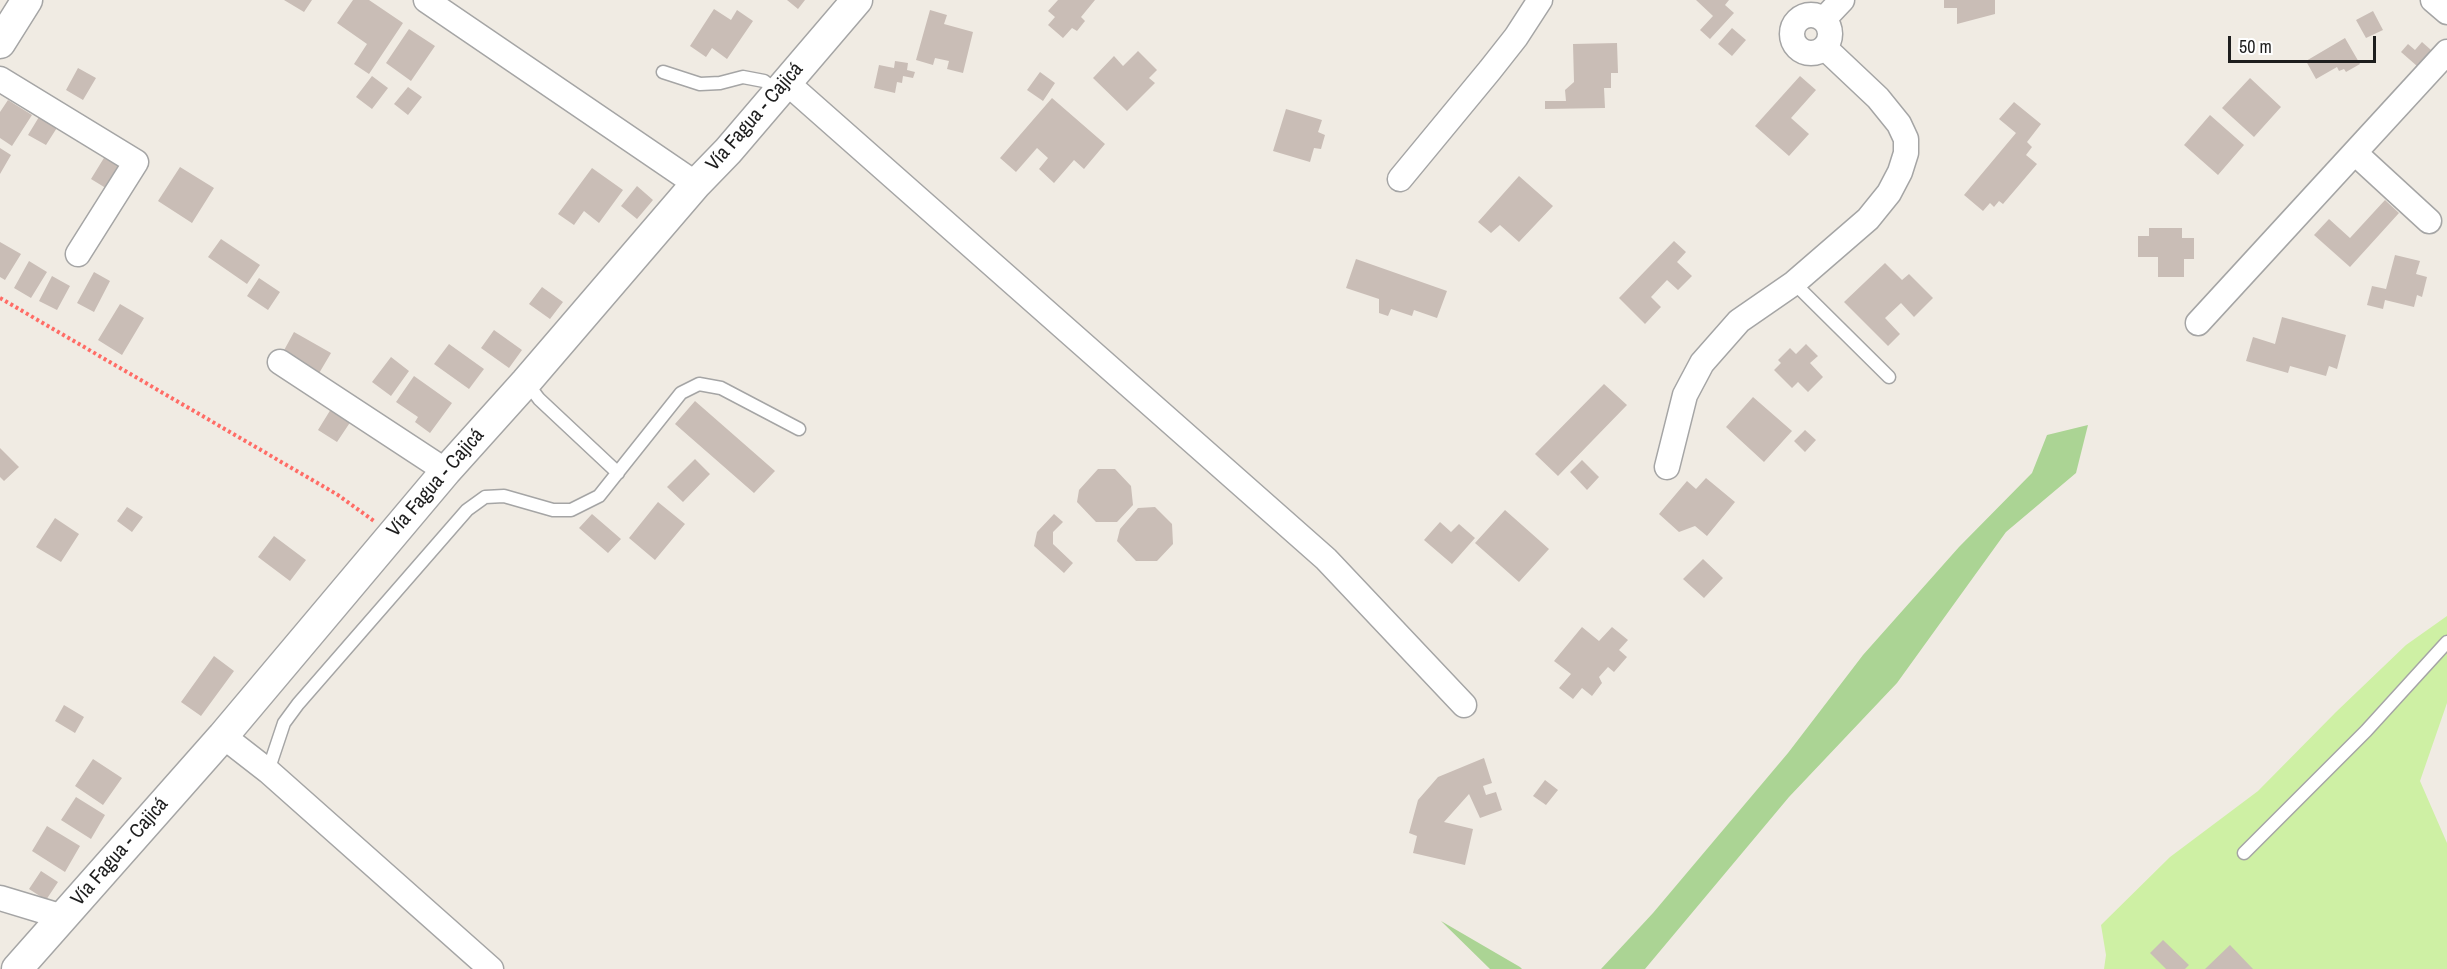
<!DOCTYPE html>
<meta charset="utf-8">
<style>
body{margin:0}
#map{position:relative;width:2447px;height:969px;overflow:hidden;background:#f0ebe3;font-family:"Archivo Narrow",sans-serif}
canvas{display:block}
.scale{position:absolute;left:2228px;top:36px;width:148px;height:27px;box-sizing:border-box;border:3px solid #1e1e1e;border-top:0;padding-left:8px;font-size:18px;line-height:21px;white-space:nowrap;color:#1e1e1e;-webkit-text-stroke:4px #fff;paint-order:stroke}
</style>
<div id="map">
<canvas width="2447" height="969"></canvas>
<div class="scale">50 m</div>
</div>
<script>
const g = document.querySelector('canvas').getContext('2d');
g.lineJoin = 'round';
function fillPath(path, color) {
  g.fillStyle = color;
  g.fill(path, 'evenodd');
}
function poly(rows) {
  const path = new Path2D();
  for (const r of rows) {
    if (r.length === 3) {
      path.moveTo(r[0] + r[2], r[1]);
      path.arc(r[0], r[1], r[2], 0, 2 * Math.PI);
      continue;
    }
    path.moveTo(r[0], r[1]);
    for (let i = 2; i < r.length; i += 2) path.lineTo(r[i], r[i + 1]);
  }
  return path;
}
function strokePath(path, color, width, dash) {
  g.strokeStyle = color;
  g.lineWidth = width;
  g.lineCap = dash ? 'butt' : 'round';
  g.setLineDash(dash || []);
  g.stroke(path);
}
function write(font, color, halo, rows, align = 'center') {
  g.font = font + ' "Archivo Narrow",sans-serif';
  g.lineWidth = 4.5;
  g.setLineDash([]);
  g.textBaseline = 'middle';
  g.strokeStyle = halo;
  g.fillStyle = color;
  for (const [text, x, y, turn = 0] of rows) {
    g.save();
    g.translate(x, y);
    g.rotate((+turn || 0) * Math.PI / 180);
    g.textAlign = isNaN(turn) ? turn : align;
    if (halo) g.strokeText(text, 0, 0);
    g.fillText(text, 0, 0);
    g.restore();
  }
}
fillPath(poly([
 [2447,616,2447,703,2420,781,2447,843,2447,969,2104,969,2106,955,2101,925,2170,857,2258,791,2336,712,2406,645]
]), '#cef0a4');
fillPath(poly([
 [2088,425,2076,473,2006,532,1897,683,1789,797,1645,969,1601,969,1653,913,1788,753,1863,655,1959,547,2032,473,2047,435],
 [1441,921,1520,967,1522,969,1490,969]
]), '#abd494');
fillPath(poly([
 [284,0,312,0,304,12],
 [353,0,369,0,403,23,369,74,354,64,367,44,337,23],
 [787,0,805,0,798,9],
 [1058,0,1095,0,1081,17,1085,21,1077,31,1072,28,1063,38,1048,25,1055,17,1048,11],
 [1696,0,1729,0,1725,5,1734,13,1710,39,1700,30,1713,16],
 [1944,0,1995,0,1995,14,1957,24,1957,8,1944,8],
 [714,9,731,20,737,10,753,21,727,59,712,48,706,57,690,46],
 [930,10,947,15,944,24,973,32,963,73,947,69,949,61,935,58,933,65,916,60],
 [2373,11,2383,30,2366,38,2356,20],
 [1732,28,1746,40,1732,56,1718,44],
 [409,29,435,46,411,81,386,63],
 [2345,38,2360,64,2346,72,2344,69,2339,71,2337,67,2316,79,2306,61],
 [2422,42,2431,50,2417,66,2401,52,2408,44,2415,50],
 [1617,43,1618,73,1611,73,1611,88,1604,88,1605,108,1545,109,1545,101,1566,101,1565,90,1574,82,1573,44],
 [1138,51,1157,70,1149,78,1155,83,1127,111,1093,78,1114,56,1123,66],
 [895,61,908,63,907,70,915,72,913,78,903,76,902,83,897,82,895,93,874,88,879,65,894,68],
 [78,68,96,78,83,100,66,90],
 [1040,72,1055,83,1043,101,1027,90],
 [372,76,388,88,372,109,356,97],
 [1800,76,1816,90,1791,118,1809,134,1789,156,1755,126],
 [2250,78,2281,107,2254,137,2222,108],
 [408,87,422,97,408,115,394,104],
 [1052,98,1105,144,1084,169,1074,160,1054,183,1039,169,1048,158,1037,148,1016,172,1000,158],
 [8,100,32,115,12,146,0,138,0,112],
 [2014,102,2041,124,2027,142,2032,147,2026,155,2037,164,2003,204,1999,201,1994,207,1990,203,1983,211,1964,195,2016,133,1999,119],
 [1286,109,1322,120,1318,132,1325,135,1321,149,1314,148,1310,162,1273,151],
 [42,112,60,123,46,145,28,135],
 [2210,115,2244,145,2218,175,2184,145],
 [0,148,11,155,0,174],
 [107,153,125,165,109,190,91,179],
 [180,167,214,188,192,223,158,201],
 [592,168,623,190,599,223,584,211,574,225,558,214],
 [1519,176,1553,206,1519,242,1500,225,1491,233,1478,222],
 [637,186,653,200,637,219,621,206],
 [2385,200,2399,213,2350,267,2314,235,2329,219,2350,238],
 [2149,228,2182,228,2182,238,2194,238,2194,259,2184,259,2184,277,2158,277,2158,257,2138,257,2138,236,2149,236],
 [221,239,260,265,247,284,208,257],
 [1674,241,1686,252,1677,262,1692,276,1678,290,1667,280,1651,297,1661,307,1645,324,1619,298],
 [0,242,21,254,5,280,0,277],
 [2395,255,2420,261,2416,274,2427,277,2422,297,2417,295,2414,307,2385,300,2383,309,2367,305,2372,286,2386,289],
 [1356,259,1447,291,1437,318,1414,310,1412,316,1391,309,1388,316,1379,313,1379,299,1346,288],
 [29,261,47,272,31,298,14,288],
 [1885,263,1902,280,1909,274,1933,298,1914,317,1901,303,1885,318,1900,334,1888,346,1844,302],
 [94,272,110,281,94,312,77,303],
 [52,276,70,286,57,310,39,301],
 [259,278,280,292,268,310,247,296],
 [542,287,563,302,550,319,529,304],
 [120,304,144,318,122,355,98,340],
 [2282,317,2346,335,2337,369,2329,366,2326,376,2290,366,2288,373,2246,361,2253,337,2275,344],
 [494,330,522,350,509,368,481,348],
 [294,332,331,353,318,375,282,354],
 [449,344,484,369,469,389,434,364],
 [1806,344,1818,356,1810,363,1823,377,1808,392,1798,382,1792,388,1774,370,1781,363,1778,360,1790,348,1796,354],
 [391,357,409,371,391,396,372,382],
 [414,376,452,403,430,433,415,422,418,417,396,402],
 [1604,384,1627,405,1558,476,1535,454],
 [1753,397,1792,431,1764,462,1726,427],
 [695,401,775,471,754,493,675,424],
 [331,409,351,421,337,442,318,430],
 [1805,430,1816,440,1805,452,1794,441],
 [0,448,19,467,4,481,0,477],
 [695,459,710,474,683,502,667,487],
 [1582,460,1599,477,1587,490,1570,472],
 [1098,469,1115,469,1131,486,1133,505,1117,522,1096,522,1077,502,1079,490],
 [1706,478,1735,502,1707,536,1695,526,1679,532,1659,514,1687,481,1696,489],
 [658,502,685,524,655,560,629,538],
 [127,507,143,517,132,532,117,521],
 [1155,507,1172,524,1173,544,1157,561,1136,561,1117,541,1120,529,1138,508],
 [1505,510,1549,549,1519,582,1475,543],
 [592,514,621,539,608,553,579,528],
 [1054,514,1063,522,1053,532,1053,544,1073,563,1064,573,1034,546,1037,532],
 [55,518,79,534,61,562,36,547],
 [1440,522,1451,532,1459,524,1475,538,1452,564,1424,540],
 [274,536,306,560,290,581,258,557],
 [1703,559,1723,578,1704,598,1683,579],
 [1582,627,1599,641,1612,627,1628,640,1619,650,1627,657,1614,672,1608,667,1599,677,1602,683,1592,696,1582,688,1573,699,1559,688,1571,674,1554,661],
 [214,656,234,671,201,716,181,702],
 [64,705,84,717,75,733,55,721],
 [1484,758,1492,783,1483,786,1486,795,1496,792,1502,810,1480,818,1469,794,1444,822,1473,829,1465,865,1413,853,1417,836,1409,833,1418,800,1438,777],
 [93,759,122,778,103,805,75,786],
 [1545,780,1558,790,1546,805,1533,796],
 [76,797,105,815,91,839,61,820],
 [47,826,80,846,65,872,32,851],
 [41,871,58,882,46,900,29,889],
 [2163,940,2189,965,2185,969,2166,969,2150,953],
 [2230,945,2253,969,2205,969]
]), '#c9bdb6');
const service = poly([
 [663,72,700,84,720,83,743,77,764,81,778,92],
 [1794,283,1889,377],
 [527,383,539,399,618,473],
 [268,771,284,723,298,704,467,510,485,497,504,496,553,510,571,510,599,496,681,393,699,384,721,388,799,429],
 [2244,853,2366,731,2447,642]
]);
const minor = poly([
 [426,0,696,184],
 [2433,0,2447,12],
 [1811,34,19],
 [1824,19,1842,0],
 [0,79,136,162,78,254],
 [786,82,1326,559,1464,705],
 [2355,153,2429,221],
 [1400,179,1490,70,1516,37,1540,0],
 [2198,323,2447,52],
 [280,362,446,471],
 [1667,467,1685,395,1702,363,1739,321,1794,283,1868,219,1889,193,1900,172,1906,153,1906,139,1899,124,1878,98,1825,48],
 [223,736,268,771,491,969],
 [0,898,63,917]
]);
const tertiary = poly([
 [0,43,27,0],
 [17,969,223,736,446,471,526,382,696,184,728,151,857,0]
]);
strokePath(service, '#a5a5a5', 15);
strokePath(minor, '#a5a5a5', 27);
strokePath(tertiary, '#a5a5a5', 33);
strokePath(poly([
 [0,298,338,495,374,521]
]), '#ff6c66', 4, [3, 3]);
strokePath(service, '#fff', 12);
strokePath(minor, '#fff', 24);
strokePath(tertiary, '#fff', 30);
write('20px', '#1e1e1e', '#fff', [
 ["Vía Fagua - Cajicá",755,117,-49],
 ["Vía Fagua - Cajicá",436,483,-49],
 ["Vía Fagua - Cajicá",120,852,-49]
]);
</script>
